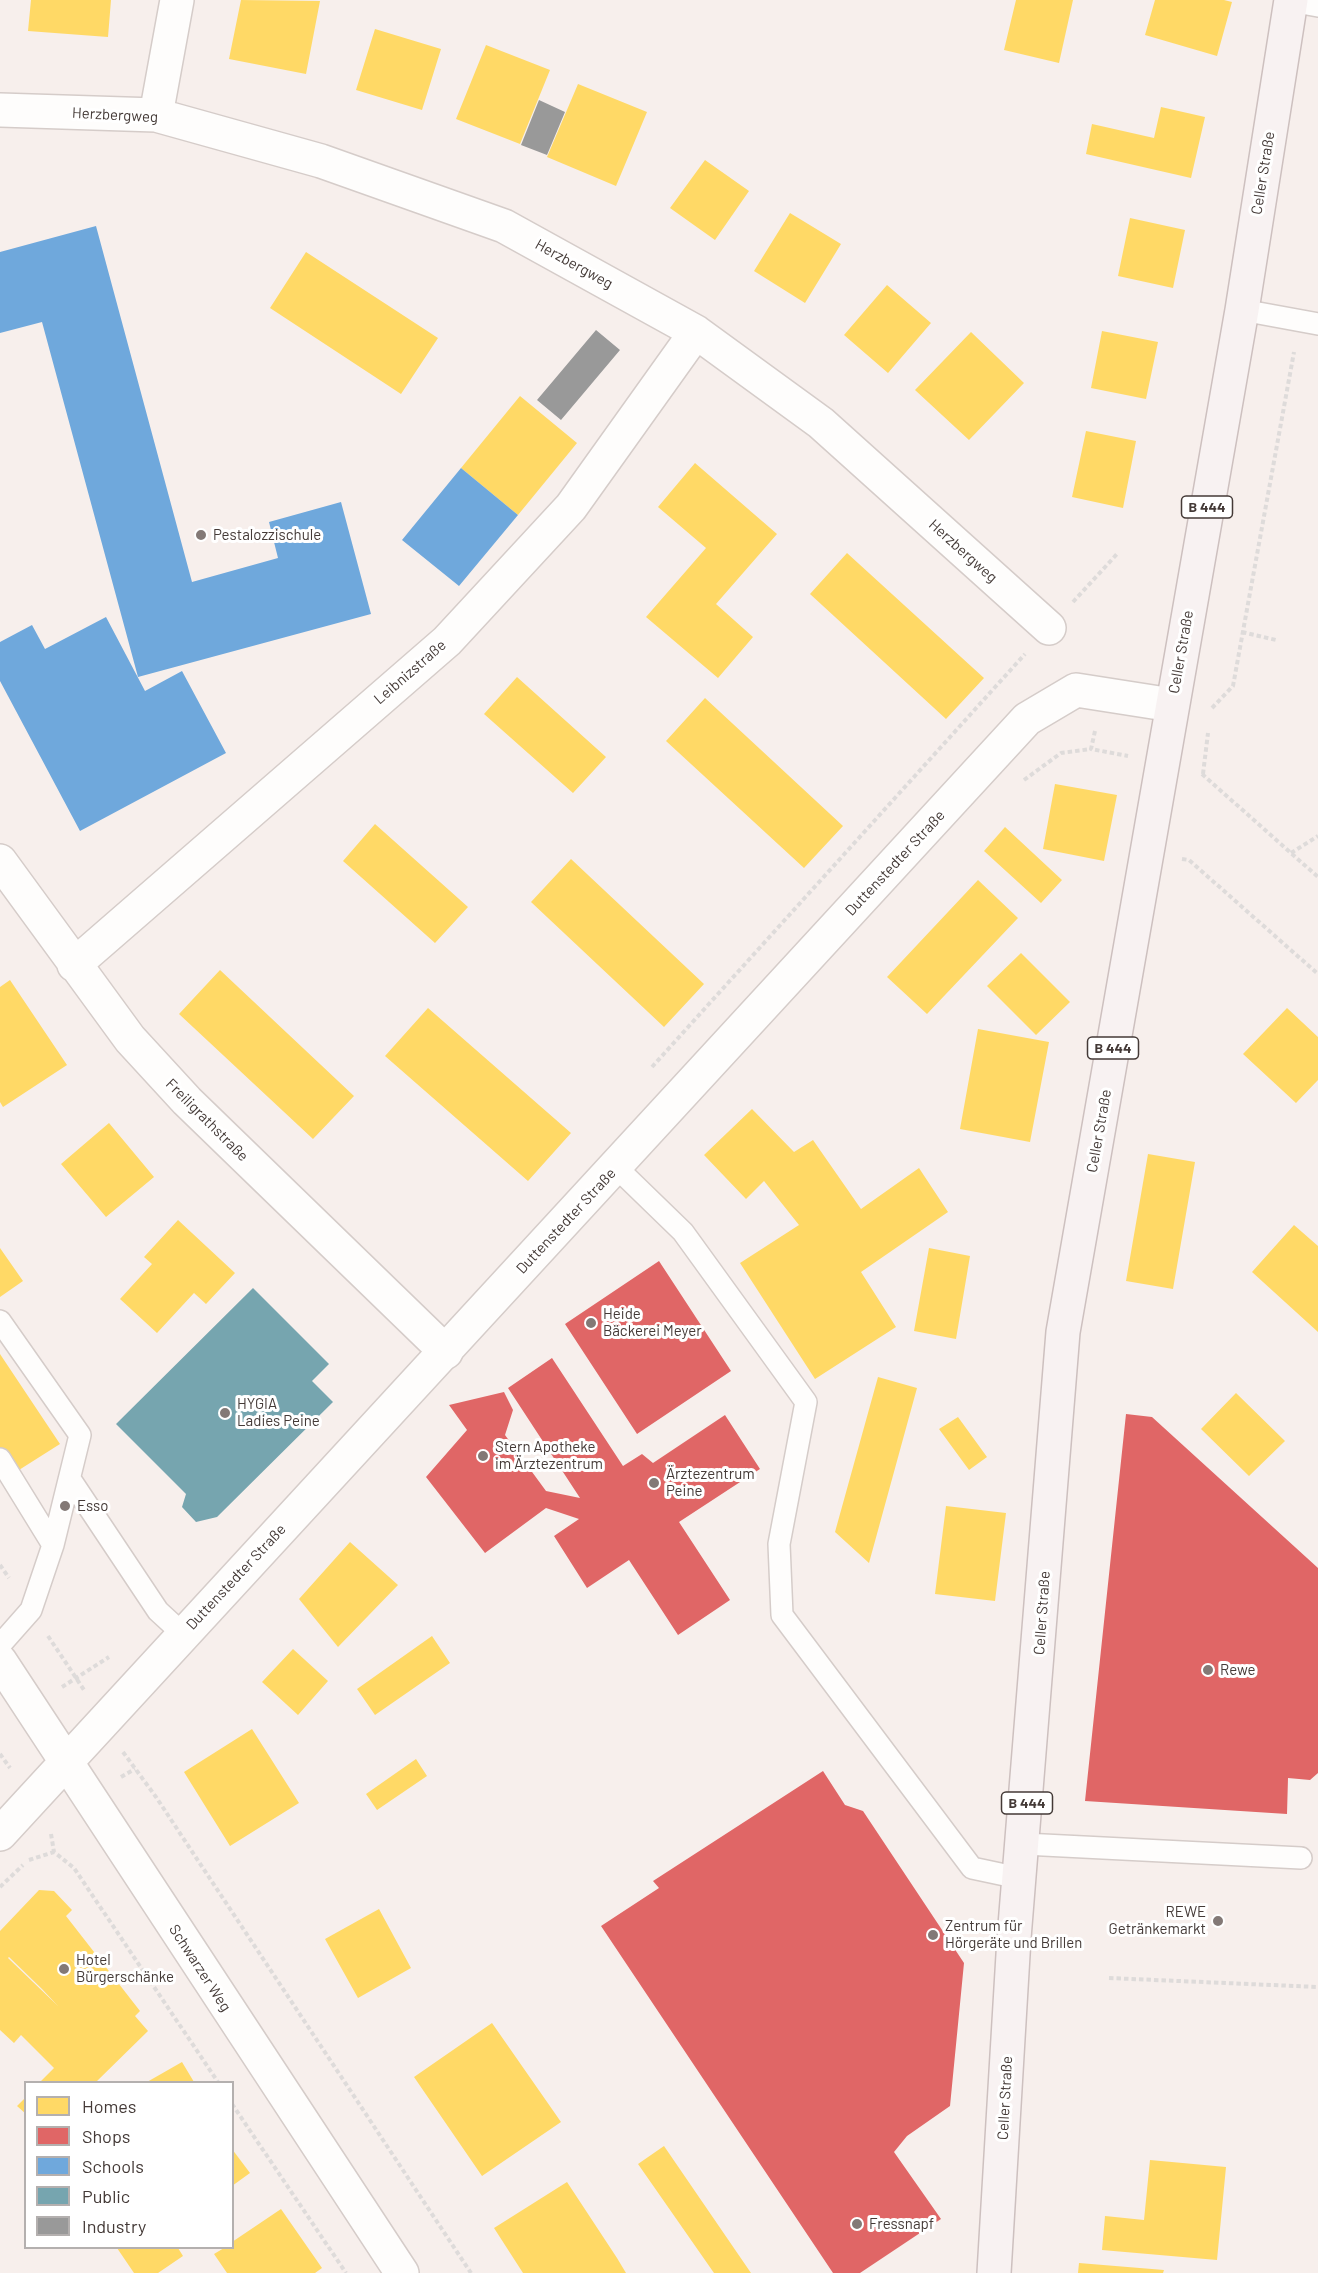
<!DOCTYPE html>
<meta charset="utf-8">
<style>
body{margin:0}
#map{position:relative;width:1318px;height:2273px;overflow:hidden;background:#f7efec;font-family:Barlow,sans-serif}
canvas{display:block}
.legend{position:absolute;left:24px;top:2081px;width:210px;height:168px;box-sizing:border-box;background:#fff;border:2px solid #b4b0af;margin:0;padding:8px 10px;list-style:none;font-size:18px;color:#443a37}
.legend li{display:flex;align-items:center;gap:12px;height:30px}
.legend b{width:30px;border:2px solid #b4b0af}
</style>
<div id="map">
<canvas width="1318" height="2273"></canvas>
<ul class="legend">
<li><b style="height:16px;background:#ffd966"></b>Homes</li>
<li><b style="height:16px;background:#e06666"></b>Shops</li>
<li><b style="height:16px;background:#6fa8dc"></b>Schools</li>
<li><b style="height:16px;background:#76a5af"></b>Public</li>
<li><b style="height:16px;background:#999"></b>Industry</li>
</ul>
</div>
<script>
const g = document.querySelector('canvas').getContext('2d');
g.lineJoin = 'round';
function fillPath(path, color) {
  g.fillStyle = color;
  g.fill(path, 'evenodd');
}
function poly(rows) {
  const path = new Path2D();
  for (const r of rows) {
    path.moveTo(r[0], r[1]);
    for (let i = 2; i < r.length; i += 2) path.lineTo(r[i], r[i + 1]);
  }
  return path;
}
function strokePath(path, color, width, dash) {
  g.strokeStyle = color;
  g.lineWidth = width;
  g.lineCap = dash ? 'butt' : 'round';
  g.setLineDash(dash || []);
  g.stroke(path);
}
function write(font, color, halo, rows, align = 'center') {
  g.font = font + ' Barlow,sans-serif';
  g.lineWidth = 6;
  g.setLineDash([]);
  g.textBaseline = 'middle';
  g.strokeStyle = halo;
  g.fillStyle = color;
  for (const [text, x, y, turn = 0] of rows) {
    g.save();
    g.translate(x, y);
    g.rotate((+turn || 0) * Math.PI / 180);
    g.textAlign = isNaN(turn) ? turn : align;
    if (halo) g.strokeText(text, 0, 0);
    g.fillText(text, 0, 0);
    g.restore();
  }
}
fillPath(poly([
 [31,0,111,0,108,37,28,31],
 [241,0,320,1,306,74,229,59],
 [1016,0,1073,0,1059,63,1004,50],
 [1155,0,1224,0,1232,2,1217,56,1145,35],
 [375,29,441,49,422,110,356,90],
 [486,45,550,70,520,144,456,119],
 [578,84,647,112,616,186,547,157],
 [1161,107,1205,117,1191,178,1086,154,1092,124,1154,138],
 [705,160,749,191,715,240,670,208],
 [790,213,841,244,805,303,754,271],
 [1130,218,1185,230,1173,288,1118,276],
 [306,252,438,338,401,394,270,308],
 [887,285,931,323,888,373,844,335],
 [1102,331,1158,342,1146,399,1091,388],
 [971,332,1024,383,969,440,915,390],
 [520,396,577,443,518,515,461,468],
 [1086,431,1136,441,1123,508,1072,497],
 [695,463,777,534,716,604,753,637,718,678,646,617,706,548,658,507],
 [847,553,984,678,946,719,810,594],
 [517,677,606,757,573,793,484,714],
 [705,698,843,826,804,868,666,741],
 [1055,784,1117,795,1104,861,1043,849],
 [375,824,468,907,435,943,343,861],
 [1005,827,1062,880,1041,903,984,851],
 [571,859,704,984,664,1027,531,902],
 [978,880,1018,918,927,1014,887,977],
 [1021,953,1070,1002,1036,1035,987,986],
 [220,970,354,1096,313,1139,179,1014],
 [10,980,67,1065,3,1107,0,1102,0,987],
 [428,1008,571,1133,528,1181,385,1056],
 [1287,1008,1318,1037,1318,1080,1296,1103,1243,1054],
 [978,1029,1049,1042,1030,1142,960,1129],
 [752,1109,794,1152,813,1140,861,1209,919,1168,948,1212,861,1272,896,1327,815,1379,740,1263,799,1225,764,1181,746,1199,704,1155],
 [109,1123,154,1177,106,1217,61,1164],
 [1148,1154,1195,1162,1173,1289,1126,1281],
 [178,1220,235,1273,206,1304,194,1293,157,1333,120,1299,152,1264,144,1257],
 [1294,1225,1318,1246,1318,1332,1252,1272],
 [0,1248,23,1281,0,1297],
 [929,1248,970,1256,956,1339,914,1331],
 [0,1354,60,1444,0,1482],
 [878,1377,917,1388,869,1563,835,1532],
 [1236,1393,1285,1441,1249,1476,1201,1429],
 [958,1417,987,1457,969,1470,939,1429],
 [946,1506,1006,1513,995,1601,935,1594],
 [350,1542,398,1585,338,1647,299,1599],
 [432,1636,450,1663,375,1715,357,1689],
 [293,1649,328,1681,298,1715,262,1682],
 [252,1729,299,1803,230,1846,184,1772],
 [416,1759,427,1776,377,1810,366,1794],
 [39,1890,54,1891,72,1910,66,1916,140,2011,135,2016,148,2031,96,2082,40,2082,54,2068,21,2035,14,2043,0,2030,0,1931],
 [9,1957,42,1989,58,2006,8,1958],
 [379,1909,411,1968,358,1998,325,1939],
 [492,2023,561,2122,482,2176,414,2077],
 [182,2062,194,2082,147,2082],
 [26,2097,26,2114,17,2106],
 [664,2146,751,2273,714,2273,638,2164],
 [232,2149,250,2173,232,2186],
 [1150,2160,1226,2167,1217,2260,1102,2250,1105,2216,1144,2220],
 [567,2182,617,2258,626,2273,523,2273,494,2228],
 [281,2209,322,2268,315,2273,227,2273,214,2254,224,2248,232,2248,232,2242],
 [117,2248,178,2248,183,2256,158,2273,134,2273],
 [1079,2263,1164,2270,1163,2273,1078,2273]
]), '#ffd966');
fillPath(poly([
 [659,1261,731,1371,637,1434,565,1324],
 [552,1358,623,1466,642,1454,653,1463,725,1415,760,1469,679,1522,730,1600,678,1635,629,1560,587,1588,554,1536,579,1519,546,1508,485,1553,426,1477,467,1430,449,1405,504,1392,513,1410,505,1435,546,1491,580,1498,508,1388],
 [1126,1414,1152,1417,1318,1568,1318,1773,1310,1780,1288,1778,1287,1814,1085,1801],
 [823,1771,845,1805,863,1811,964,1963,950,2106,907,2136,894,2152,941,2219,860,2273,833,2273,601,1926,659,1888,653,1881]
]), '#e06666');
fillPath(poly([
 [96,226,192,582,278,558,269,522,341,502,371,614,138,677,42,322,0,333,0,252],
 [461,468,518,515,459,586,402,540],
 [106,617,145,691,182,671,226,753,80,831,0,681,0,642,32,625,45,649]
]), '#6fa8dc');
fillPath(poly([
 [253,1288,329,1364,312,1381,333,1402,217,1517,196,1522,182,1507,186,1494,116,1424]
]), '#76a5af');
fillPath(poly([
 [539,100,565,112,547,155,521,145],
 [596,330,620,350,561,420,537,400]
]), '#999');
const lane = poly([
 [1290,1,1318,6],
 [1242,310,1318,324],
 [616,1167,683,1232,806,1402,779,1544,782,1615,972,1868,1019,1878],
 [0,1321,80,1435,53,1545,31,1610,0,1645],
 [0,1459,53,1545],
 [70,1479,158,1611,183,1634],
 [1024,1844,1301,1858]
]);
const street = poly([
 [0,110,156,115,321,161,504,226,696,332,821,423,1049,628],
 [156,115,177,0],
 [0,861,130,1039,187,1101,446,1352],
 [74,965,447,641,571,507,696,332]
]);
const secondary = poly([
 [0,1661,402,2273],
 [0,1834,1027,719,1076,690,1172,705]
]);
const primary = poly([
 [994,2273,1014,1938,1063,1332,1242,310,1291,0]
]);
strokePath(lane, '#d5ccc9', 24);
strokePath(street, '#d5ccc9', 36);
strokePath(secondary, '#d5ccc9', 36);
strokePath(primary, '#cdc0bf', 36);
strokePath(poly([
 [1073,602,1117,554],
 [1242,632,1276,640],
 [1212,708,1233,686,1294,352],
 [1095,731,1091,749,1128,756],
 [1202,774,1318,877],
 [1203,774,1208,733],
 [1024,780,1061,753,1091,749],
 [1291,853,1318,836],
 [1182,859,1189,860,1318,974],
 [652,1067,1025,654],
 [0,1565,9,1578],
 [48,1636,84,1690],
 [62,1687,109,1657],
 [123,1752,156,1797,471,2273],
 [0,1754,10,1768],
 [121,1777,135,1769],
 [51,1834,54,1852,74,1868,218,2082],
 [29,1860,54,1852],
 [0,1887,23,1865],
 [1109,1978,1318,1987],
 [232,2104,346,2273]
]), '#dedbda', 4, [4.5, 3]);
strokePath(lane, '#fefdfc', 21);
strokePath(street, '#fefdfc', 33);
strokePath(secondary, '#fefdfc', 33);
strokePath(primary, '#f8f2f2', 33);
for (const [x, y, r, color] of [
 [201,535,6,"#837976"],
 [591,1323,6,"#837976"],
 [225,1413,6,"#837976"],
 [483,1456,6,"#837976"],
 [654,1483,6,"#837976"],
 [65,1506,6,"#837976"],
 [1208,1670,6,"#837976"],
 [1218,1921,6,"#837976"],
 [933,1935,6,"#837976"],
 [64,1969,6,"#837976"],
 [857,2224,6,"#837976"]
]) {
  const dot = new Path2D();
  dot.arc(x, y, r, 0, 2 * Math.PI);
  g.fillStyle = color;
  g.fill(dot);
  strokePath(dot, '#fff', 2);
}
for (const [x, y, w] of [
 [1207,507,51],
 [1113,1048,51],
 [1027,1803,51]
]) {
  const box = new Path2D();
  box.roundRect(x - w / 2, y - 11, w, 22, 4.5);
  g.fillStyle = '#fff';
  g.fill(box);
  strokePath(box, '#443a37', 1.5);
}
write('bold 14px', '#443a37', null, [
 ["B 444",1207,507],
 ["B 444",1113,1048],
 ["B 444",1027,1803]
]);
write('15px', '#443a37', '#fff', [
 ["Herzbergweg",115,115,3],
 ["Celler Straße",1263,173,-81],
 ["Herzbergweg",574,264,29],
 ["Herzbergweg",963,551,42],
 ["Celler Straße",1181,652,-80],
 ["Leibnizstraße",410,672,-41],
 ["Duttenstedter Straße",895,863,-47],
 ["Freiligrathstraße",207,1120,45],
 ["Celler Straße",1099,1131,-80],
 ["Duttenstedter Straße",566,1221,-47],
 ["Duttenstedter Straße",236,1577,-47],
 ["Celler Straße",1042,1613,-86],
 ["Schwarzer Weg",200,1968,57],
 ["Celler Straße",1005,2098,-87]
]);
write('15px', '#443a37', '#fff', [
 ["Pestalozzischule",213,535],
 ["Heide",603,1314],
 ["Bäckerei Meyer",603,1331],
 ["HYGIA",237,1404],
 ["Ladies Peine",237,1421],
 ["Stern Apotheke",495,1447],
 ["im Ärztezentrum",495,1464],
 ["Ärztezentrum",666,1474],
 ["Peine",666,1491],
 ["Esso",77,1506],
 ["Rewe",1220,1670],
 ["REWE",1206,1912,"right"],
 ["Getränkemarkt",1206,1929,"right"],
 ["Zentrum für",945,1926],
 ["Hörgeräte und Brillen",945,1943],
 ["Hotel",76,1960],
 ["Bürgerschänke",76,1977],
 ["Fressnapf",869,2224]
], 'left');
</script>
